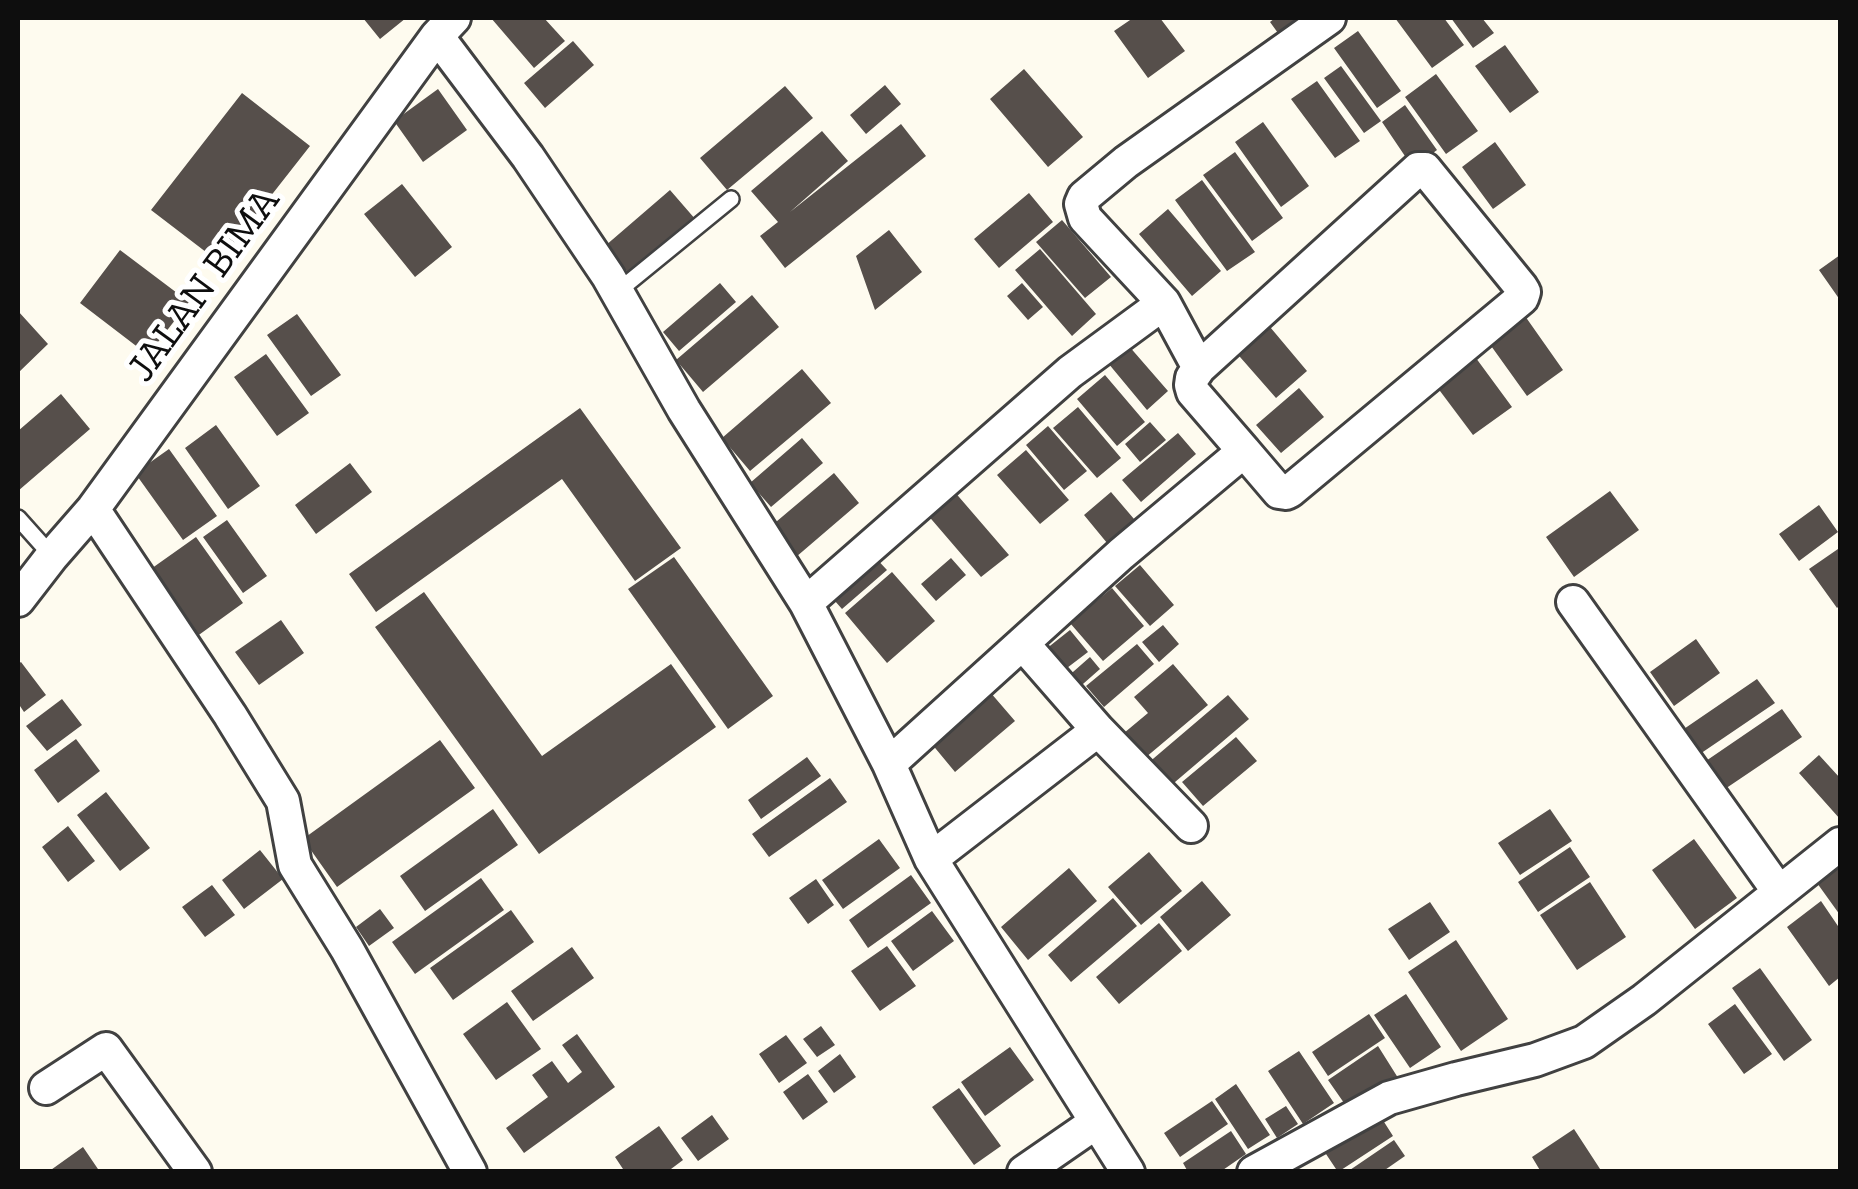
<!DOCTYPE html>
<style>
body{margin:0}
#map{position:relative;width:1858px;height:1189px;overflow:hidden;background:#fefbef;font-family:"Zilla Slab",serif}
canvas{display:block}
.frame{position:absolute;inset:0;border:20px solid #0e0e0e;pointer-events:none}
</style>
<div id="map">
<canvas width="1858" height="1189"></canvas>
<div class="frame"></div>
</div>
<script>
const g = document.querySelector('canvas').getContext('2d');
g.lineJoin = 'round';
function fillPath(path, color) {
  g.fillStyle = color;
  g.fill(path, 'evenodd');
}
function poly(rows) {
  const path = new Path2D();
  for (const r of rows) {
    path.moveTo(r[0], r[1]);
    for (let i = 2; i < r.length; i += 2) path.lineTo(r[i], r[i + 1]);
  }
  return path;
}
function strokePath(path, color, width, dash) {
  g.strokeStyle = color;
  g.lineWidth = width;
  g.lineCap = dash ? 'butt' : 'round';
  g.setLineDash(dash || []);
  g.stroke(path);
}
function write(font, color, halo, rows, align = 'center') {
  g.font = font + ' "Zilla Slab",serif';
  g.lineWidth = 10;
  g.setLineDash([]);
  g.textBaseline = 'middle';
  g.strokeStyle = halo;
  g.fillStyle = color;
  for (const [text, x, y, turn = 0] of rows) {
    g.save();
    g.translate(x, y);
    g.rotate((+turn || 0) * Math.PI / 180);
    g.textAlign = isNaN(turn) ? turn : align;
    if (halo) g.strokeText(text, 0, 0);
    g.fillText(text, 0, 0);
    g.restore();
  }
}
fillPath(poly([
 [363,18,406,18,380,39],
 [491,18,544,18,565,41,534,68],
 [1133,18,1160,18,1185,51,1148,78,1114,31],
 [1275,18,1314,18,1283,40,1270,22],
 [1395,18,1444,18,1464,45,1432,68],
 [1451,18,1482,18,1494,33,1473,48],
 [1358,31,1401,91,1377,108,1334,48],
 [573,41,594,65,545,108,524,83],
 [1505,45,1539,92,1510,113,1475,66],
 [1341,66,1381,121,1364,133,1324,78],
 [1024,69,1083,137,1048,167,990,99],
 [1436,74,1478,131,1446,154,1405,97],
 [1317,81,1360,141,1335,158,1291,99],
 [885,85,901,104,866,134,850,115],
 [785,86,813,118,727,190,700,158],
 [438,89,467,130,423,162,394,121],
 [242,93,310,146,219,262,151,210],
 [1405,105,1437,150,1413,168,1382,122],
 [1263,122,1309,186,1281,207,1235,142],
 [901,124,926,156,785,268,760,236,778,222,751,191,822,131,848,161,790,212],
 [1495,142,1526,185,1493,209,1462,167],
 [1235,152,1283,218,1252,241,1203,175],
 [1202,180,1255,252,1227,271,1175,200],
 [402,184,452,247,415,277,364,214],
 [670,190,696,220,631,276,605,246],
 [1029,193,1053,222,999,268,974,239],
 [1168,209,1221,271,1192,296,1139,234],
 [1062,220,1111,277,1085,298,1036,242],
 [889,230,922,272,875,310,856,256],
 [1040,249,1096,314,1072,336,1015,270],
 [120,250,189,302,148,355,80,303],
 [1840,255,1840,300,1819,270],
 [720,283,736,302,679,351,663,332],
 [1022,283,1043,307,1028,320,1007,296],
 [752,295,779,327,703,392,676,360],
 [18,311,48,344,18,373],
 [297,314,341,375,311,396,267,335],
 [1525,316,1563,370,1527,396,1489,343],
 [1265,321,1307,371,1276,398,1233,349],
 [1128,345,1168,391,1147,410,1108,363],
 [266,354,309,413,277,436,234,377],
 [1473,354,1512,407,1473,435,1434,383],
 [802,369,831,403,750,471,722,438],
 [1105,375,1145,422,1117,446,1077,399],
 [1299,388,1324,417,1281,453,1256,425],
 [61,394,90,429,18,491,18,431],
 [1078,407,1121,458,1097,478,1053,428],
 [580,408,681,548,635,581,562,479,376,612,349,574],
 [1150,422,1166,440,1140,462,1125,444],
 [216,425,260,486,228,509,185,448],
 [1048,426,1087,471,1064,490,1026,445],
 [1178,433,1196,454,1141,502,1122,480],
 [802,438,823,463,771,507,750,483],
 [169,449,217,516,183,540,135,473],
 [1026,450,1069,500,1040,524,997,475],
 [350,463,372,492,316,534,295,505],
 [834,473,859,503,796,557,770,527],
 [953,490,1009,555,981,577,926,513],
 [1610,491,1639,530,1574,577,1546,537],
 [1111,492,1140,526,1112,549,1084,515],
 [1819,505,1838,532,1799,561,1779,534],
 [227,520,267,576,243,593,203,537],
 [196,537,243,603,196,637,148,571],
 [1838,549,1840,552,1840,605,1837,608,1809,569],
 [872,554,887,570,842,609,827,592],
 [674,557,773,696,728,729,628,589],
 [951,558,966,575,936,601,921,584],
 [1140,565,1174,605,1150,626,1115,586],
 [892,572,935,621,887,663,845,613],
 [1112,588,1144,626,1103,661,1070,623],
 [424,592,542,756,671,664,716,727,539,854,375,627],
 [281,620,304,653,259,685,235,652],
 [1163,625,1179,644,1159,662,1142,642],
 [1070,630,1088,652,1063,671,1046,649],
 [1696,639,1720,673,1674,706,1650,672],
 [1137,644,1154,664,1104,707,1086,686],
 [1090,657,1100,669,1075,691,1065,679],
 [21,662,46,695,24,712,18,703,18,664],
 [1173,664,1208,705,1139,763,1118,738,1148,713,1134,697],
 [1757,679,1775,703,1694,758,1678,733],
 [990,692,1015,721,955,772,931,743],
 [1228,695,1249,719,1168,788,1147,764],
 [62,699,82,725,47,751,26,726],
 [1782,709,1802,737,1719,793,1700,765],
 [1236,737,1257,761,1203,806,1182,782],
 [76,739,100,771,58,803,34,770],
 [440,740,475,788,337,887,303,839],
 [1819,755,1840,778,1840,819,1799,773],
 [807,757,821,776,761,819,748,800],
 [830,778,847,802,769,857,752,834],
 [106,792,150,848,120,871,77,815],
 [493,809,518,845,425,911,400,876],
 [1550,809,1572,841,1520,875,1498,843],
 [68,826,95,861,68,882,42,847],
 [879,839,900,868,843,909,822,880],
 [1694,839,1737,898,1695,929,1652,870],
 [1570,847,1590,877,1538,912,1518,882],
 [260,850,283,879,244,909,222,880],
 [1149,852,1182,891,1141,925,1108,887],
 [1840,866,1840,915,1817,883],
 [1069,868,1097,901,1028,960,1001,927],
 [911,875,931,903,868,948,849,920],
 [481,878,504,910,415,974,392,942],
 [816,879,834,905,808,924,789,898],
 [1202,881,1231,915,1188,951,1160,917],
 [1590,882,1626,937,1577,970,1540,915],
 [212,885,235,915,205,937,182,907],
 [1113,898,1137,926,1071,982,1048,955],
 [1821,901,1840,929,1840,977,1829,986,1787,927],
 [1430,902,1450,932,1409,960,1388,929],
 [380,909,394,928,369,946,356,927],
 [511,910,534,942,453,1000,430,968],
 [932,911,954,941,913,971,891,941],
 [1159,923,1182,951,1119,1004,1096,977],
 [1456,940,1508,1019,1461,1051,1408,972],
 [887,946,916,986,880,1011,851,971],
 [572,947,594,978,533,1021,511,991],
 [1760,968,1812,1040,1784,1061,1732,988],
 [1406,994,1441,1047,1410,1068,1374,1015],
 [507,1002,541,1049,496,1080,463,1034],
 [1735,1004,1772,1054,1744,1074,1708,1024],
 [1369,1014,1385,1038,1328,1076,1312,1052],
 [821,1026,835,1045,817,1057,803,1039],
 [577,1034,615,1087,524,1153,506,1128,548,1097,532,1075,552,1061,568,1083,582,1072,562,1045],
 [786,1035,807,1063,779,1083,759,1054],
 [1378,1046,1400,1081,1351,1113,1328,1080],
 [1010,1047,1034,1080,985,1116,961,1082],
 [1299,1051,1334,1103,1303,1124,1268,1071],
 [840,1054,856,1077,834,1093,818,1071],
 [808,1074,828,1102,803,1120,783,1092],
 [1236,1084,1270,1135,1248,1149,1215,1099],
 [959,1088,1001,1146,974,1165,932,1107],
 [1212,1101,1228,1124,1180,1157,1164,1133],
 [1286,1106,1298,1124,1277,1138,1265,1119],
 [1379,1114,1393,1136,1338,1172,1324,1151],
 [712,1115,729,1139,698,1161,681,1138],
 [659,1126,683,1160,667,1172,625,1172,615,1157],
 [1574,1129,1602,1172,1541,1172,1532,1157],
 [1231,1131,1246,1154,1220,1172,1188,1172,1183,1163],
 [1394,1140,1405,1156,1382,1172,1347,1172],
 [83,1147,100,1172,48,1172]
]), '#564f4b');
const lane = poly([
 [617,292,731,199],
 [18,518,52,556]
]);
const street = poly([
 [437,36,528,157,608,276,684,410,806,603,889,764,931,859,1128,1172],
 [1164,303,1199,368],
 [93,509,230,715,283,801,295,865,347,949,470,1172],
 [18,600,52,556,93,509,437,36,454,18],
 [1573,602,1779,892],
 [806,603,1070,372,1164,303,1085,218,1081,204,1084,197,1126,162,1329,18],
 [1023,644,1098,730],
 [889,764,1121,554,1244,451,1193,392,1191,385,1192,378,1199,368,1418,169,1425,169,1521,287,1524,292,1522,298,1290,491,1286,493,1279,492,1244,451],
 [931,859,1098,730,1191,826],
 [46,1088,106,1049,195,1172],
 [1024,1172,1095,1123],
 [1254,1172,1389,1098,1456,1079,1535,1060,1584,1042,1644,1000,1840,844]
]);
strokePath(lane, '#414141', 20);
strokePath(street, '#414141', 38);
strokePath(lane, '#fff', 15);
strokePath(street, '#fff', 32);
write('40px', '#0e0e0e', '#fff', [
 ["JALAN BIMA",204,285,-54]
]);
</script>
